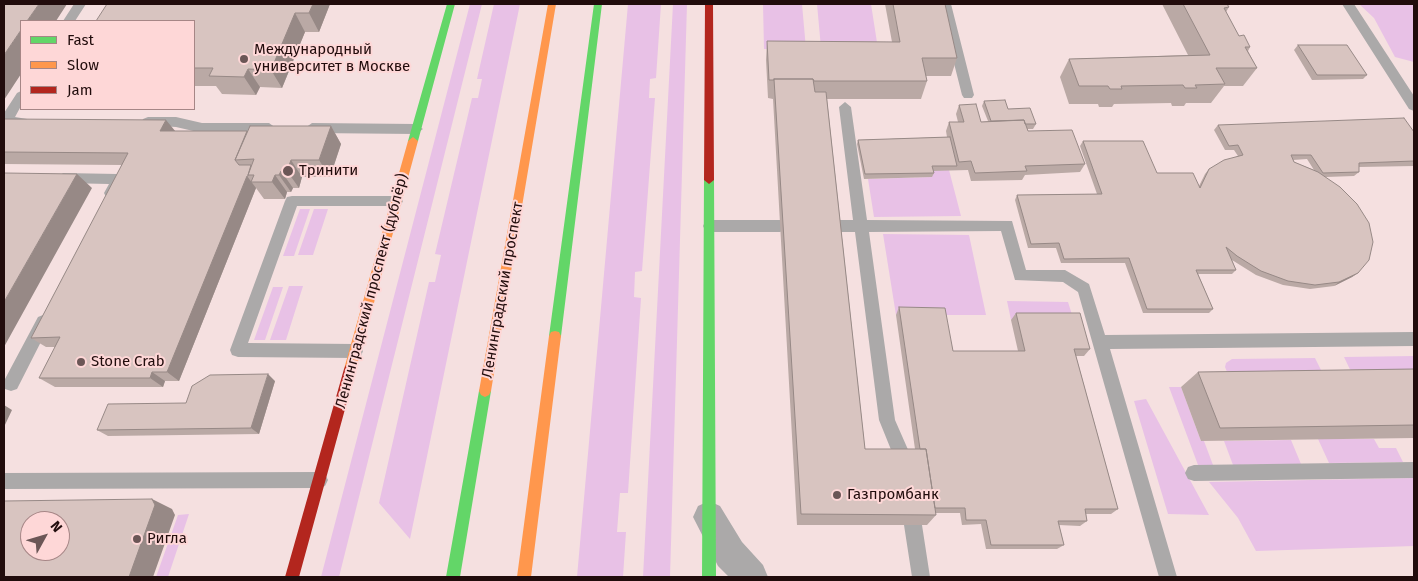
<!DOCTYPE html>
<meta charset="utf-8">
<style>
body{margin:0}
#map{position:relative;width:1418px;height:581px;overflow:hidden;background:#f5e0e0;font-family:"Fira Sans",sans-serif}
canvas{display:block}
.frame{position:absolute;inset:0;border:5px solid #210c0c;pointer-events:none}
.legend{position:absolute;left:20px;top:20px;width:175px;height:90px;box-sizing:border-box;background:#fed7d7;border:1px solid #a68686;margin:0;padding:6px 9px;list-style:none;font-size:15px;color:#210c0c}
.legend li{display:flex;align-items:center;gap:10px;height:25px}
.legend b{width:25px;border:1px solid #a68686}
.north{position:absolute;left:20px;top:511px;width:50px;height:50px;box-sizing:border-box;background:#fed7d7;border:1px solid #a68686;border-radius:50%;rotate:51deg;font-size:14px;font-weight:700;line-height:20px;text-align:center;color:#210c0c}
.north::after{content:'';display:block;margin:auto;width:18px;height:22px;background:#6b5656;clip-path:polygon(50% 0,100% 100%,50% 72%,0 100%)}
</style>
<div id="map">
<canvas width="1418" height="581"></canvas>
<div class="frame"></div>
<ul class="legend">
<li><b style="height:6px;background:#63d668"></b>Fast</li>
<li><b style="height:6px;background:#ff974d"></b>Slow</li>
<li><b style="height:6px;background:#b3261e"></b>Jam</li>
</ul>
<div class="north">N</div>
</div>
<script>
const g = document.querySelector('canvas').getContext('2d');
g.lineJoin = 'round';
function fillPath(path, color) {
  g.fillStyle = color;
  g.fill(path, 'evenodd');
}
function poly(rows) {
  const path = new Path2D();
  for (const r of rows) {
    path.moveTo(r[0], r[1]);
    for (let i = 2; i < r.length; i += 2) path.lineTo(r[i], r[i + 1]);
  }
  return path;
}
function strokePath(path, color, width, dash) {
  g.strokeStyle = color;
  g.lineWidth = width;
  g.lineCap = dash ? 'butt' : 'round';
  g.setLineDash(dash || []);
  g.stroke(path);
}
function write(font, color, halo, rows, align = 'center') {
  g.font = font + ' "Fira Sans",sans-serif';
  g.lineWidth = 4;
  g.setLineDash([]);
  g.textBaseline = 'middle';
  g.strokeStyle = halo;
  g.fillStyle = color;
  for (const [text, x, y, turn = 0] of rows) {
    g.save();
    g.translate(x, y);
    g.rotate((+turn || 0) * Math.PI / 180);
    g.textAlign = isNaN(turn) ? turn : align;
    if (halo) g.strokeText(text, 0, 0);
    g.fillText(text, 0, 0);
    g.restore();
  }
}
fillPath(poly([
 [470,4,482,4,339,577,321,577],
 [494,4,520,4,410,539,379,503,429,282,435,282,441,255,435,254,472,98,478,98,482,79,477,79],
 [628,4,661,4,656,78,650,79,649,98,655,98,642,271,635,272,634,297,641,298,628,493,620,493,617,532,626,532,623,577,577,577],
 [673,4,687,4,670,577,643,577],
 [763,4,802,4,806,49,764,49],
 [817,4,871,4,878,49,821,48],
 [1359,4,1414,4,1414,62,1395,57,1374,18],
 [949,170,961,216,874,217,868,179,932,177,931,171],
 [300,209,310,209,294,256,283,256],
 [314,209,328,209,313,255,298,255],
 [883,234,969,235,986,315,896,315],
 [289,286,303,286,286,340,270,340],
 [273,287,283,287,265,340,254,340],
 [1007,301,1068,302,1074,321,1011,320],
 [1414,356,1414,383,1357,384,1344,357],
 [1315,358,1328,384,1233,386,1225,367,1226,363,1232,359],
 [1169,387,1181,387,1201,441,1204,441,1213,465,1198,465],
 [1146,399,1209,515,1168,514,1134,401],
 [1374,439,1379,448,1396,448,1403,462,1329,463,1318,439],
 [1291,440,1301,464,1233,465,1224,441],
 [1414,478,1414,546,1256,551,1238,518,1209,482],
 [189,514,168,577,156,577,178,515]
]), '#e8c1e6');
fillPath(poly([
 [74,4,86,4,75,21,63,21,74,4],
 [939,4,951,4,974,95,972,98,964,98,962,95,939,4],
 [1342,4,1354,4,1414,96,1414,111,1409,109,1342,4],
 [21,91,21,106,15,117,27,119,28,122,22,127,4,126,4,113,17,93,21,91],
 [845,102,851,107,867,220,1012,221,1026,270,1065,270,1089,284,1105,335,1414,332,1414,346,1110,349,1177,577,1159,577,1078,292,1063,282,1015,280,1001,231,869,232,895,420,913,461,910,467,904,469,898,467,879,420,855,232,835,232,830,230,828,226,830,222,835,220,853,220,839,107,845,102],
 [148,117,176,117,202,123,269,123,276,128,269,133,202,133,176,127,143,125,142,122,143,119,148,117],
 [312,123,416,124,423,129,416,134,312,133,305,128,312,123],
 [63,173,118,174,125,179,116,197,111,198,106,197,104,193,109,184,63,183,56,178,63,173],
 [292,196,396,196,401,197,403,201,401,205,396,206,297,206,248,343,355,344,361,346,363,351,361,356,355,358,238,357,232,355,230,350,285,201,287,197,292,196],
 [710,220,780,220,785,222,787,226,785,230,780,232,710,232,705,230,703,226,705,222,710,220],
 [43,315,48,317,51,322,17,389,11,391,5,389,5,379,38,317,43,315],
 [1414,462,1414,478,1194,481,1188,479,1185,473,1188,467,1194,465,1414,462],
 [319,472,325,474,328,480,325,486,319,488,4,489,4,473,319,472],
 [913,516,919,519,922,525,930,577,912,577,904,525,907,519,913,516]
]), '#aba9a9');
fillPath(poly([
 [709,501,720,506,742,542,763,565,768,577,729,577,718,566,693,517,698,506,709,501]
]), '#aba9a9');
fillPath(poly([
 [447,4,455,4,418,141,413,145,408,141,447,4],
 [594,4,602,4,561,336,559,340,555,341,551,340,549,336,594,4],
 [709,176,714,180,716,577,702,577,704,180,709,176],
 [485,385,489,387,491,391,460,577,446,577,479,391,481,387,485,385]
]), '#63d668');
fillPath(poly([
 [548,4,556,4,491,391,489,395,485,397,481,395,479,391,548,4],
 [413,137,418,141,356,369,354,373,350,374,346,373,344,369,408,141,413,137],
 [555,331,559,332,561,336,531,577,517,577,549,336,551,332,555,331]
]), '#ff974d');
fillPath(poly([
 [705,4,713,4,714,180,709,184,704,180,705,4],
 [350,364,354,365,356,369,299,577,285,577,344,369,346,365,350,364]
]), '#b3261e');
fillPath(poly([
 [330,4,319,32,305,32,282,88,260,87,256,95,222,94,216,86,194,86,194,21],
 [885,4,945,4,957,58,951,76,926,76,927,81,921,99,827,99,865,449,915,449,896,315,899,307,953,351,1018,351,1011,320,1016,313,1090,349,1084,356,1076,356,1118,509,1111,514,1086,514,1087,521,1080,526,1059,525,1064,545,1057,549,986,549,981,524,962,525,960,513,935,513,936,515,927,525,797,525,773,99,768,98,766,60,767,41,892,42],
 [1162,4,1227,4,1229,7,1226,12,1239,36,1250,47,1248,51,1257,68,1243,86,1224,86,1211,103,1186,103,1184,106,1172,106,1171,103,1114,104,1112,107,1099,107,1098,104,1069,104,1060,77,1069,59,1188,55],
 [1298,45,1367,75,1363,79,1312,80,1294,50],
 [984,101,1008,109,1036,124,1033,129,1027,129,1028,131,1085,164,1080,172,1025,175,1022,180,971,181,968,170,933,171,934,173,932,177,864,179,857,144,858,140,947,137,946,131,949,122,958,122,956,114,959,105,981,122,988,121,982,106],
 [4,119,175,131,247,131,331,126,341,144,330,177,302,177,299,188,293,188,291,192,287,192,285,199,264,199,256,188,179,381,165,381,163,387,55,387,39,378,55,347,46,347,31,338,122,165,4,164],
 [1218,125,1414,132,1414,166,1359,167,1359,172,1354,176,1326,177,1358,273,1352,277,1334,286,1310,289,1283,285,1256,275,1232,260,1236,270,1232,274,1198,274,1213,309,1209,313,1143,313,1125,263,1061,263,1056,248,1028,248,1015,200,1017,195,1097,194,1080,146,1083,141,1157,173,1199,186,1205,174,1209,169,1238,156,1234,150,1225,150,1214,130],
 [1307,159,1314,170,1294,162,1293,160],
 [1414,369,1414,438,1201,441,1181,387,1198,372],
 [275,381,259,434,108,436,97,430,186,403]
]), '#baa9a5');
fillPath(poly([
 [39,4,67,4,56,21,27,21],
 [313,4,330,4,319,32,309,13],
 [295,13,305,32,282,88,271,70],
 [21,30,21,74,4,100,4,55],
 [248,69,260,87,256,95,244,77],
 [166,120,176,132,160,131],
 [331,126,341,144,330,177,319,160],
 [291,160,302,177,299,188,287,171],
 [281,171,293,188,291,192,279,175],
 [77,174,92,188,4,347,4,302],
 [275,175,287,192,285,199,272,182],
 [247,176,256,188,179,381,167,372],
 [1358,273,1352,277,1334,286,1339,282],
 [152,372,165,381,163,387,150,378],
 [268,374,275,381,259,434,251,428],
 [4,405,12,410,4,427],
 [152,499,172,509,175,515,153,577,129,577]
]), '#978986');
const building = poly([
 [4,4,39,4,27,21,21,21,21,30,4,55,4,4],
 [107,4,313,4,309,13,295,13,271,70,248,69,244,77,209,76,213,68,194,68,194,21,96,21,107,4],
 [893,4,945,4,957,58,922,58,927,81,814,81,813,79,774,79,774,80,769,80,767,41,900,42,893,4],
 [1183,4,1227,4,1229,7,1224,8,1239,36,1244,35,1250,47,1245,47,1257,68,1216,68,1225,84,1195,85,1197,88,1185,88,1183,85,1121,86,1122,89,1110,89,1108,86,1079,86,1069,59,1210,55,1183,4],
 [1298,45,1347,45,1367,75,1317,75,1298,45],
 [774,79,813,79,815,92,826,92,865,449,926,449,936,515,801,514,774,79],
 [1005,100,1008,109,1030,108,1036,124,1025,124,1024,120,991,121,984,101,1005,100],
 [976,104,981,122,1024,120,1028,131,1072,130,1085,164,1025,166,1027,171,975,173,971,161,959,162,949,122,964,122,959,105,976,104],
 [1404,118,1414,132,1414,161,1359,163,1359,172,1323,173,1311,155,1291,155,1294,162,1318,172,1340,187,1357,204,1369,223,1373,242,1369,260,1358,273,1339,282,1315,285,1288,281,1261,271,1237,256,1226,247,1236,270,1196,270,1213,309,1147,309,1129,258,1064,259,1059,243,1031,244,1017,195,1102,194,1083,141,1143,141,1157,173,1193,173,1200,188,1209,169,1224,160,1243,155,1238,145,1229,146,1218,125,1404,118],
 [4,119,166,120,160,131,247,131,235,160,239,165,251,165,248,175,248,176,247,176,167,372,152,372,150,378,39,378,60,337,31,338,128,153,4,152,4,119],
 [250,126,331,126,319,160,291,160,287,171,281,171,279,175,275,175,272,182,251,182,254,175,248,175,254,159,235,160,250,126],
 [950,137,957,166,932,166,934,173,865,174,858,140,950,137],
 [4,173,77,174,4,302,4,173],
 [899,307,945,308,953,351,1025,351,1016,313,1080,313,1090,349,1074,349,1118,509,1085,509,1087,521,1058,521,1064,545,991,545,986,520,966,520,965,508,935,508,926,449,920,449,899,307],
 [1414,369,1414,425,1220,428,1198,372,1414,369],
 [268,374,251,428,97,430,108,404,186,403,192,386,210,375,268,374],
 [152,499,155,505,129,577,4,577,4,501,152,499],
 [30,521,60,521,60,551,30,551,30,521]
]);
fillPath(building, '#d8c4c0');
strokePath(building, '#978986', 1);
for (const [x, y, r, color] of [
 [244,59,5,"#6b5656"],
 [288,171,6,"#6b5656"],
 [81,362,5,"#6b5656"],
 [837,495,5,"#6b5656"],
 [137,539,5,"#6b5656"]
]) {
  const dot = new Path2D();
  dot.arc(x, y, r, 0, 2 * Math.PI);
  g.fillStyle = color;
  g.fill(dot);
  strokePath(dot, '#fed7d7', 2);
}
write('15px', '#210c0c', '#fed7d7', [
 ["Международный",254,50],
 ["университет в Москве",254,67],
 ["Тринити",299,171],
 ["Stone Crab",91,362],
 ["Газпромбанк",847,495],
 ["Ригла",147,539]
], 'left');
write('15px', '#210c0c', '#fed7d7', [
 ["Ленинградский проспект",503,290,-80],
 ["Ленинградский проспект (дублёр)",372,291,-75]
]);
</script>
